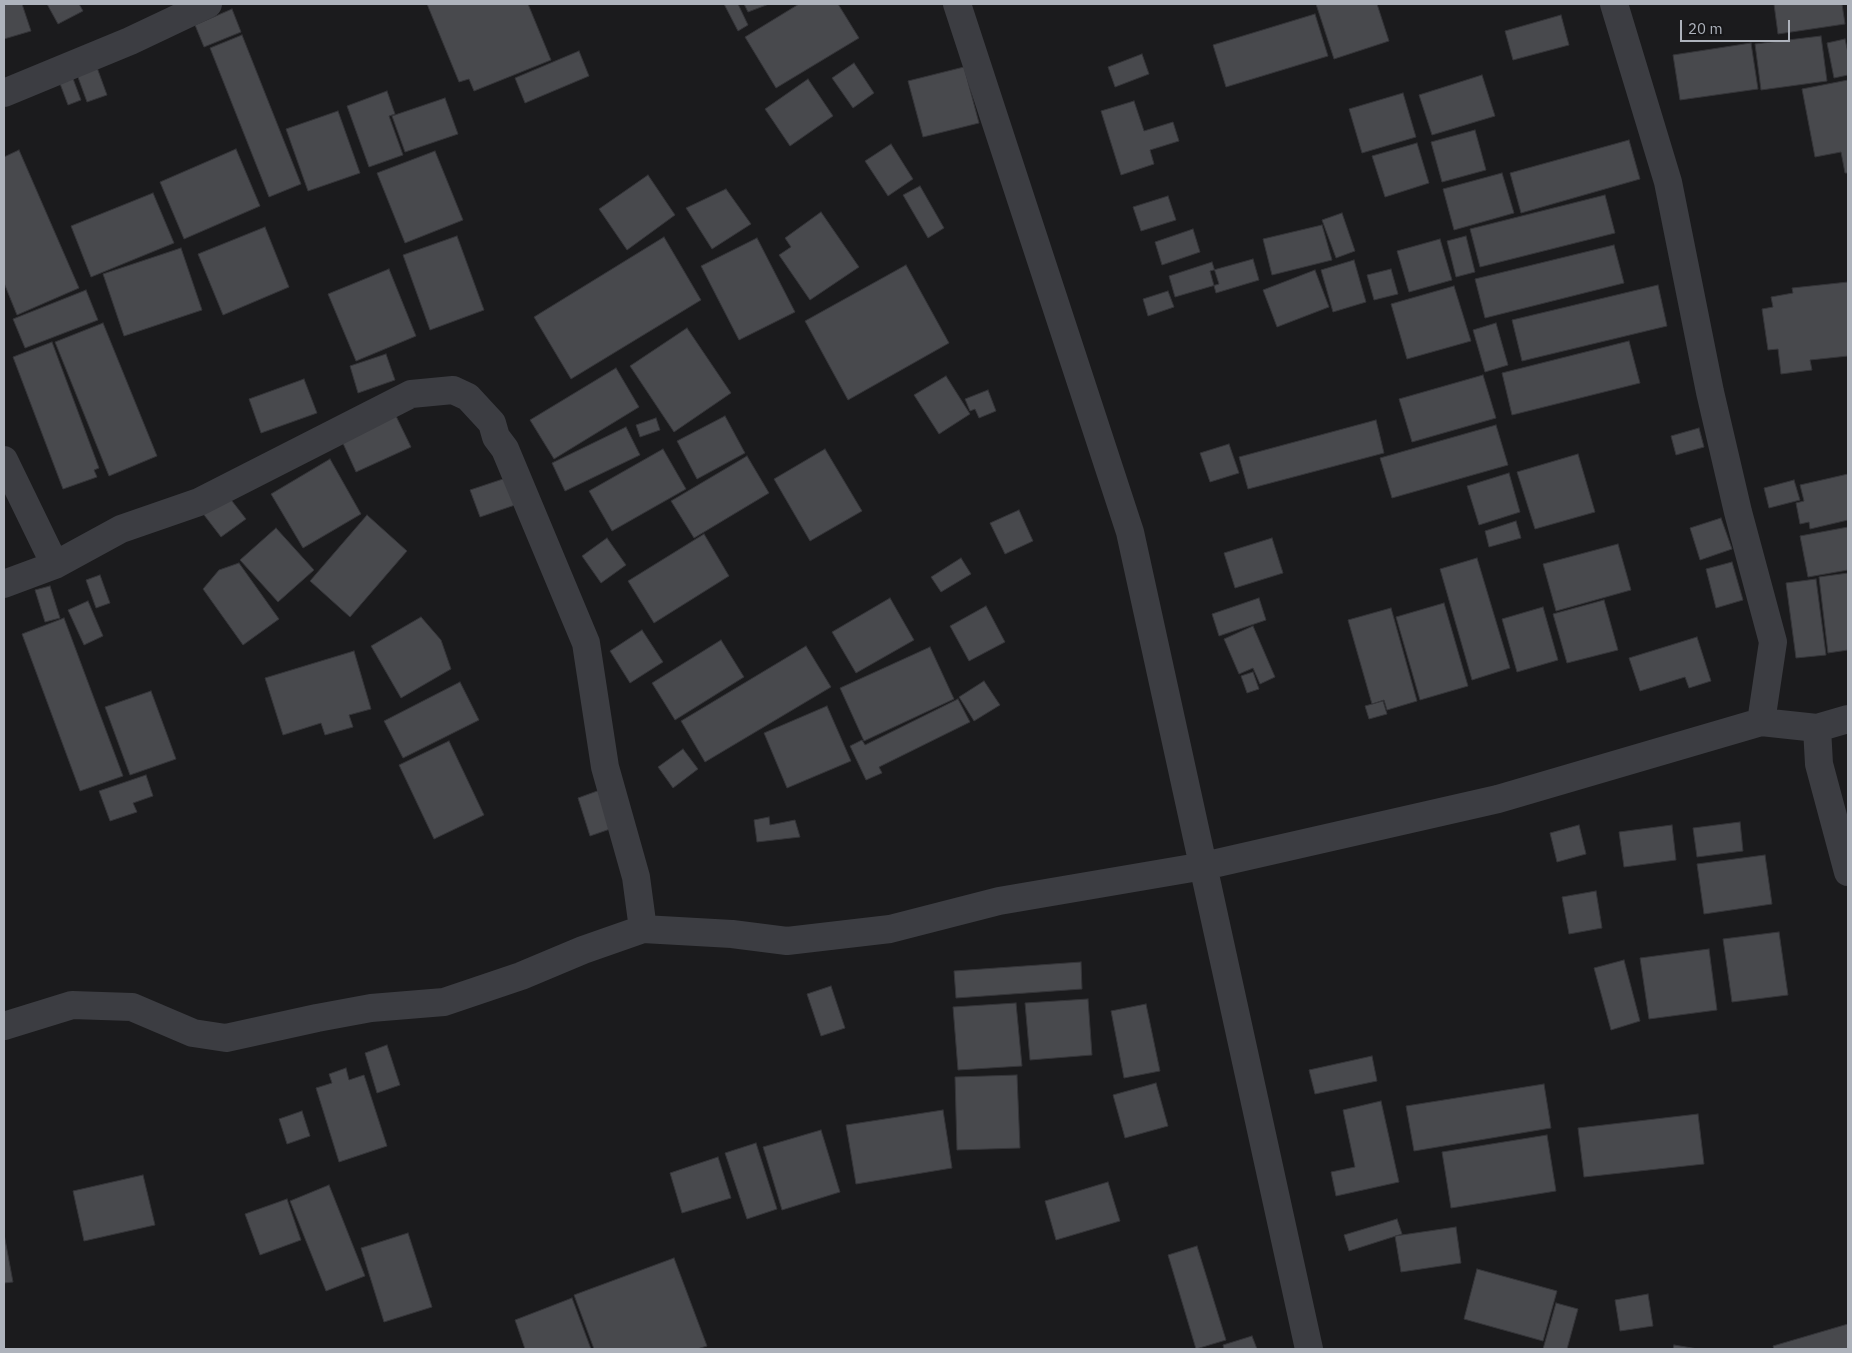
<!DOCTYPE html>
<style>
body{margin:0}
#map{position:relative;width:1852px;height:1353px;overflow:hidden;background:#1b1b1d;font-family:"IBM Plex Sans",sans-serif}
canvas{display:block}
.frame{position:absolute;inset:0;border:5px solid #aeb3bc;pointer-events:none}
.scale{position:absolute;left:1680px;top:20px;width:110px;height:22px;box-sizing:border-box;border:2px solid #aeb3bc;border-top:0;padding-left:6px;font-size:15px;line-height:18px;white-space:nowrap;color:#aeb3bc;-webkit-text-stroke:4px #161618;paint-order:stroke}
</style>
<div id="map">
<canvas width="1852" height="1353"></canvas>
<div class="frame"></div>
<div class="scale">20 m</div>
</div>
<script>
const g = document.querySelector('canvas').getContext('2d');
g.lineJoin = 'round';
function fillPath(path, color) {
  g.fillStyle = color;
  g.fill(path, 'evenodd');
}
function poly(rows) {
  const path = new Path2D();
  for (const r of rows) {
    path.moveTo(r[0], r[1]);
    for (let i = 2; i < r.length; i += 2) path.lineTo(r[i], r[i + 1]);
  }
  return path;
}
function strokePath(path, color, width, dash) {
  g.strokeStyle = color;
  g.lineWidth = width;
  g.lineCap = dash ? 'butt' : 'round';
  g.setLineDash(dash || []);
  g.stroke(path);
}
const building = poly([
 [4,4,22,4,31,31,4,39,4,4],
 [47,4,79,4,83,11,58,24,47,4],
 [427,4,528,4,551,60,474,91,469,79,459,82,427,4],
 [724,4,738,4,748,25,738,31,724,4],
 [744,4,769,4,748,12,744,4],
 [799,4,838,4,859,38,776,88,745,37,799,4],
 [1316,4,1377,4,1389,41,1334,59,1316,4],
 [1774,4,1842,4,1845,24,1778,34,1774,4],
 [232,9,241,32,204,47,195,25,232,9],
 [1315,14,1328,56,1226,87,1213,45,1315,14],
 [1561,15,1569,45,1513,60,1505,31,1561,15],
 [242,35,301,184,269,197,210,48,242,35],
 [1821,36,1827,81,1761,90,1755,44,1821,36],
 [1845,39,1848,53,1848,75,1834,78,1827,43,1845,39],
 [1751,43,1758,89,1680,100,1673,55,1751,43],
 [579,51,589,76,525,103,515,78,579,51],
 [1142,54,1149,74,1115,87,1108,67,1142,54],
 [95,62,107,95,87,102,75,69,95,62],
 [854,63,874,93,853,108,832,78,854,63],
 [964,67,979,123,923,137,908,81,964,67],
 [1482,75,1495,116,1432,135,1419,95,1482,75],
 [72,76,81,100,68,105,59,81,72,76],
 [808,79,833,116,790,146,765,109,808,79],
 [1848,80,1848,173,1845,173,1841,152,1815,157,1802,89,1848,80],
 [387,91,395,114,389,116,403,155,369,167,347,106,387,91],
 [1403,93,1416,137,1362,153,1349,109,1403,93],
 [445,98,458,134,405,152,392,116,445,98],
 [1134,101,1144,131,1173,122,1179,141,1150,150,1154,164,1121,175,1101,111,1134,101],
 [338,111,360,173,308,191,286,129,338,111],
 [1475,130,1486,170,1442,182,1431,142,1475,130],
 [1629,140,1640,179,1521,213,1510,173,1629,140],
 [1417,143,1429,183,1385,197,1372,156,1417,143],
 [891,144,913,179,888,196,865,161,891,144],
 [236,149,260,206,184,239,160,182,236,149],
 [19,150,79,288,17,315,4,283,4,157,19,150],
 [435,151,463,220,405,243,377,173,435,151],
 [1502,173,1514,213,1454,230,1443,189,1502,173],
 [648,175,675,215,627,250,599,209,648,175],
 [920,186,944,228,928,238,903,195,920,186],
 [726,189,751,224,712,249,686,208,726,189],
 [153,193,174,243,91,277,71,226,153,193],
 [1605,195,1615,233,1480,267,1470,229,1605,195],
 [1168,196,1176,220,1141,231,1133,207,1168,196],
 [821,212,859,267,810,300,779,255,791,247,785,238,821,212],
 [1342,213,1355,251,1336,258,1322,220,1342,213],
 [1322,225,1332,260,1272,275,1263,239,1322,225],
 [265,227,289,287,223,315,198,254,265,227],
 [1193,229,1200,252,1162,265,1155,242,1193,229],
 [457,236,484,310,430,330,403,255,457,236],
 [1466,236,1475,272,1456,277,1447,241,1466,236],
 [664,237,701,300,571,379,534,317,664,237],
 [757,238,795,312,739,340,701,266,757,238],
 [1440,239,1452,280,1409,292,1397,251,1440,239],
 [1614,245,1624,283,1485,318,1475,279,1614,245],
 [181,248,202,310,124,336,103,274,181,248],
 [1253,259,1259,280,1216,293,1210,271,1253,259],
 [1354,260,1366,302,1333,312,1321,270,1354,260],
 [1212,262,1219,284,1175,297,1169,276,1212,262],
 [906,265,949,343,848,400,805,321,906,265],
 [389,269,416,336,356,361,328,294,389,269],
 [1391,269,1398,294,1374,300,1367,275,1391,269],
 [1315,270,1329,307,1277,327,1263,290,1315,270],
 [1848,282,1848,356,1810,360,1812,370,1781,374,1778,349,1768,350,1762,309,1773,307,1771,297,1793,293,1792,288,1848,282],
 [1658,285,1667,326,1522,361,1512,320,1658,285],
 [1454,286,1471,341,1407,359,1391,304,1454,286],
 [86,290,98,320,25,348,13,319,86,290],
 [1168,291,1174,307,1148,316,1143,299,1168,291],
 [103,323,157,456,109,476,55,342,103,323],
 [1496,323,1508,365,1485,372,1473,330,1496,323],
 [687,328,731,393,674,432,630,366,687,328],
 [1629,341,1640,383,1512,415,1502,373,1629,341],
 [52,342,99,468,94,470,97,477,63,489,13,357,52,342],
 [386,354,395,380,358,393,350,366,386,354],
 [616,368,639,407,554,459,530,420,616,368],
 [1483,375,1496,418,1412,442,1399,399,1483,375],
 [946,376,970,414,939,434,914,395,946,376],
 [304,379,317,413,261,433,249,399,304,379],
 [988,390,996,411,979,418,975,409,970,411,965,399,988,390],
 [395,414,411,447,356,472,341,439,395,414],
 [725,416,745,453,697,479,677,441,725,416],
 [656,418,660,430,640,437,636,425,656,418],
 [1376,420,1384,453,1248,489,1239,457,1376,420],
 [1496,425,1508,465,1392,498,1380,458,1496,425],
 [626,427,640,455,565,491,552,463,626,427],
 [1699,428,1704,447,1676,455,1671,436,1699,428],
 [1229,444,1239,473,1210,482,1200,453,1229,444],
 [663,449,686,489,612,531,589,491,663,449],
 [825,449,862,511,810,541,774,479,825,449],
 [1578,454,1595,512,1535,529,1517,472,1578,454],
 [747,456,769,493,694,538,671,501,747,456],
 [330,459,361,514,303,548,271,494,330,459],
 [1509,473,1520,512,1479,525,1467,486,1509,473],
 [1848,474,1848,520,1810,529,1809,522,1800,524,1796,503,1804,501,1800,485,1848,474],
 [506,478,515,505,480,517,470,490,506,478],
 [1794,480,1800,500,1769,508,1764,488,1794,480],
 [225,492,246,519,221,537,201,511,225,492],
 [1019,510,1033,541,1005,554,990,523,1019,510],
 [367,515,407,551,350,617,310,581,367,515],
 [1721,518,1732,549,1700,560,1690,528,1721,518],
 [1516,521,1521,538,1489,547,1485,531,1516,521],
 [1848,527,1848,570,1808,577,1800,536,1848,527],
 [276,528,314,570,278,602,240,560,276,528],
 [704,534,729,576,654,623,628,581,704,534],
 [607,538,626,565,601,583,582,556,607,538],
 [1272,538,1283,573,1235,588,1224,553,1272,538],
 [1618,544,1631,590,1556,611,1543,564,1618,544],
 [961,558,971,574,941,592,931,577,961,558],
 [1477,558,1510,668,1472,680,1440,569,1477,558],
 [1732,562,1743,600,1716,608,1706,569,1732,562],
 [239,563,279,619,243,645,203,589,219,570,239,563],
 [1848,573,1848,650,1828,653,1819,577,1848,573],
 [100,575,110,603,96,608,86,580,100,575],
 [1816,579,1826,655,1796,658,1786,583,1816,579],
 [50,586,60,618,45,622,35,590,50,586],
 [890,598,914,640,856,673,832,632,890,598],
 [1259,598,1266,620,1219,636,1212,614,1259,598],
 [1604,600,1618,650,1567,663,1553,614,1604,600],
 [88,601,103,636,84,645,68,610,88,601],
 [1444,603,1468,686,1420,700,1396,617,1444,603],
 [986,606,1005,642,969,661,950,626,986,606],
 [1543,607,1558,660,1517,672,1502,619,1543,607],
 [1391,608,1417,701,1387,710,1384,700,1372,704,1348,620,1391,608],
 [421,617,441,640,451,669,401,698,371,646,421,617],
 [64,618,123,776,80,791,22,634,64,618],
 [1253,626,1275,677,1260,684,1253,668,1239,674,1224,639,1253,626],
 [642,630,663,662,630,683,610,651,642,630],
 [1697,637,1711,681,1689,688,1685,677,1640,691,1629,658,1697,637],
 [721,640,744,677,675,720,652,683,721,640],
 [806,646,831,687,705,762,681,721,806,646],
 [930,647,954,699,864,741,840,688,930,647],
 [354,651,371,709,349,715,353,727,325,735,321,723,283,735,265,678,354,651],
 [1253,672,1259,689,1247,693,1241,676,1253,672],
 [984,681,1000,705,974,721,959,697,984,681],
 [460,682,479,720,403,758,384,721,460,682],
 [151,691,176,759,130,775,105,707,151,691],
 [958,699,970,722,879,767,882,773,866,780,850,746,862,740,865,745,958,699],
 [1383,701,1387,714,1369,719,1365,706,1383,701],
 [827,706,851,761,787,788,764,733,827,706],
 [449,741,484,815,434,839,399,765,449,741],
 [683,749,698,769,673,788,658,767,683,749],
 [146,775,153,796,133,803,137,812,110,821,99,791,146,775],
 [600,790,613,828,590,836,578,798,600,790],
 [769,817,770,825,795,820,800,837,757,842,754,820,769,817],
 [1740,822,1743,851,1697,857,1693,828,1740,822],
 [1579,825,1586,854,1557,862,1550,833,1579,825],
 [1672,825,1676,860,1624,867,1619,832,1672,825],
 [1765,855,1772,904,1704,914,1697,864,1765,855],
 [1596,891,1602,928,1569,934,1562,897,1596,891],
 [1779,932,1788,995,1732,1002,1723,939,1779,932],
 [1709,949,1717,1010,1649,1019,1640,958,1709,949],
 [1624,960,1640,1021,1611,1030,1594,968,1624,960],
 [1081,962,1082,989,956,998,954,971,1081,962],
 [831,986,845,1028,821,1036,807,994,831,986],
 [1088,999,1092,1055,1030,1060,1025,1003,1088,999],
 [1016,1003,1022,1066,958,1070,953,1007,1016,1003],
 [1146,1004,1160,1071,1124,1078,1111,1011,1146,1004],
 [387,1045,400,1085,377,1093,365,1053,387,1045],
 [1372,1056,1377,1081,1315,1094,1309,1070,1372,1056],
 [346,1068,349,1080,364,1075,387,1146,339,1162,316,1088,332,1083,329,1074,346,1068],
 [1017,1075,1020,1148,957,1150,955,1077,1017,1075],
 [1156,1083,1168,1126,1125,1138,1113,1095,1156,1083],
 [1544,1084,1551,1128,1414,1151,1406,1106,1544,1084],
 [1381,1101,1399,1182,1336,1196,1331,1172,1355,1167,1343,1110,1381,1101],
 [943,1110,952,1168,856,1184,846,1125,943,1110],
 [302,1111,310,1136,287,1144,279,1119,302,1111],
 [1698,1114,1704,1164,1584,1177,1578,1128,1698,1114],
 [821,1130,840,1192,782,1210,763,1147,821,1130],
 [1547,1135,1556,1191,1451,1208,1442,1152,1547,1135],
 [756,1143,777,1209,747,1219,725,1153,756,1143],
 [718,1157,731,1198,682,1213,670,1173,718,1157],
 [143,1175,155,1225,84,1241,73,1191,143,1175],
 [1108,1182,1120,1221,1056,1240,1045,1201,1108,1182],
 [329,1185,365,1276,326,1291,290,1201,329,1185],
 [287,1199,301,1240,260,1255,245,1214,287,1199],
 [1397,1219,1402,1234,1349,1251,1344,1235,1397,1219],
 [1456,1227,1461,1263,1401,1272,1395,1236,1456,1227],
 [408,1233,432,1307,384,1322,361,1248,408,1233],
 [4,1234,13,1282,4,1283,4,1234],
 [1197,1246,1226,1340,1196,1349,1168,1255,1197,1246],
 [674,1258,707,1346,697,1349,594,1349,574,1295,674,1258],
 [1477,1269,1557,1291,1543,1341,1464,1319,1477,1269],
 [1648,1294,1653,1326,1620,1331,1615,1300,1648,1294],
 [572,1298,591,1349,525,1349,515,1320,572,1298],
 [1556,1303,1578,1309,1567,1349,1543,1349,1556,1303],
 [1848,1324,1848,1349,1774,1349,1773,1346,1848,1324],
 [1252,1336,1257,1349,1224,1349,1223,1345,1252,1336],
 [1674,1345,1698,1349,1673,1349,1674,1345]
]);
fillPath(building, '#48494d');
strokePath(building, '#353539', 1);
strokePath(poly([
 [957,4,1130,532,1309,1349],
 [1614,4,1668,182,1710,392,1738,512,1773,642,1761,722],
 [4,93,130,41,208,4],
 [4,460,55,565],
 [4,584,55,565,121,529,199,502,411,394,453,390,468,397,492,423,496,437,505,449,586,643,605,767,636,877,643,929],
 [1817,728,1819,764,1848,872],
 [4,1026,72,1005,132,1007,193,1033,226,1038,317,1018,371,1008,444,1002,521,976,583,950,643,929,732,934,787,941,890,929,999,901,1204,866,1498,799,1761,722,1817,728,1848,719]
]), '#3c3d42', 28);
</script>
